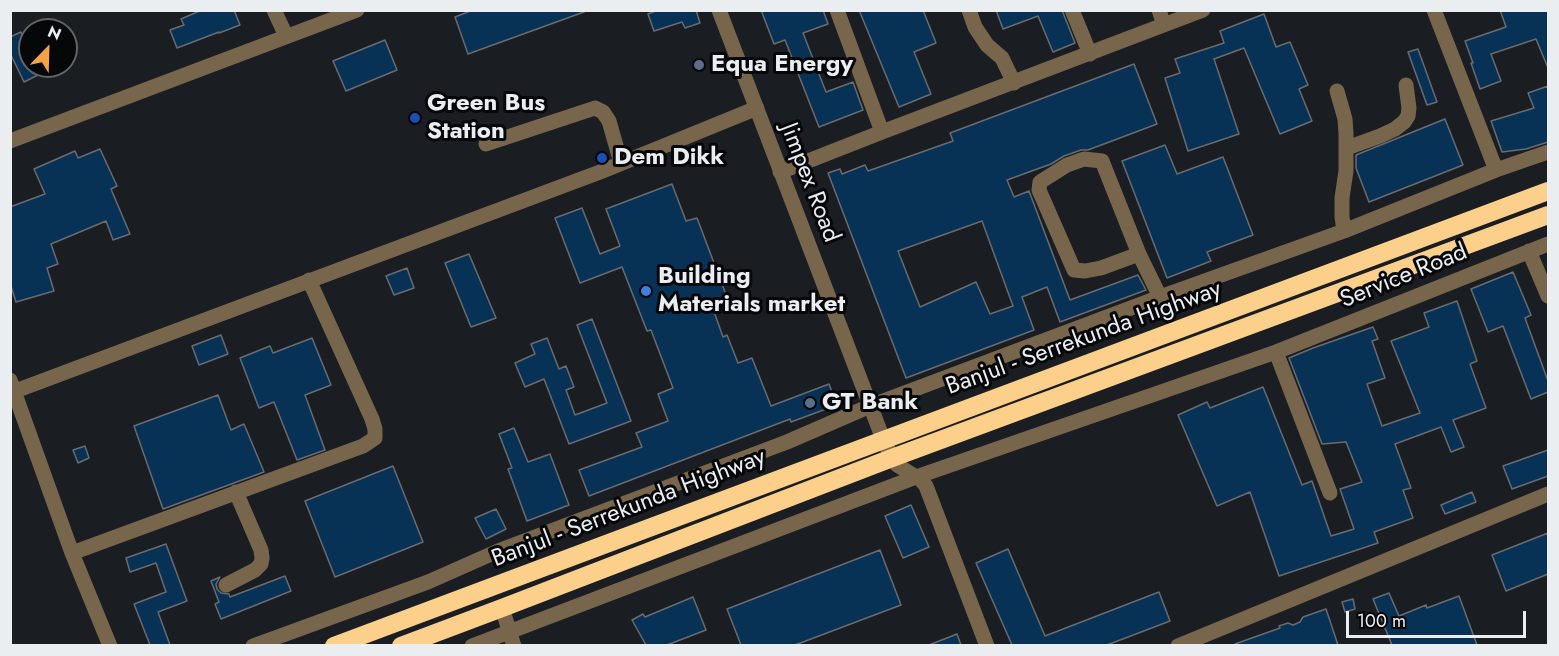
<!DOCTYPE html>
<style>
body{margin:0}
#map{position:relative;width:1559px;height:656px;overflow:hidden;background:#1a1d21;font-family:Jost,sans-serif}
canvas{display:block}
.frame{position:absolute;inset:0;border:12px solid #ebeef0;pointer-events:none}
.north{position:absolute;left:18px;top:18px;width:60px;height:60px;box-sizing:border-box;background:#060709;border:2px solid #626365;border-radius:50%;rotate:23deg;font-size:16px;font-weight:700;line-height:24px;text-align:center;color:#ebeef0}
.north::after{content:'';display:block;margin:auto;width:21px;height:27px;background:#f6a247;clip-path:polygon(50% 0,100% 100%,50% 72%,0 100%)}
.scale{position:absolute;left:1346px;top:611px;width:180px;height:27px;box-sizing:border-box;border:3px solid #ebeef0;border-top:0;padding-left:8px;font-size:18px;line-height:21px;white-space:nowrap;color:#ebeef0;-webkit-text-stroke:4px #060709;paint-order:stroke}
</style>
<div id="map">
<canvas width="1559" height="656"></canvas>
<div class="frame"></div>
<div class="north">N</div>
<div class="scale">100 m</div>
</div>
<script>
const g = document.querySelector('canvas').getContext('2d');
g.lineJoin = 'round';
function fillPath(path, color) {
  g.fillStyle = color;
  g.fill(path, 'evenodd');
}
function poly(rows) {
  const path = new Path2D();
  for (const r of rows) {
    path.moveTo(r[0], r[1]);
    for (let i = 2; i < r.length; i += 2) path.lineTo(r[i], r[i + 1]);
  }
  return path;
}
function strokePath(path, color, width, dash) {
  g.strokeStyle = color;
  g.lineWidth = width;
  g.lineCap = dash ? 'butt' : 'round';
  g.setLineDash(dash || []);
  g.stroke(path);
}
function write(font, color, halo, rows, align = 'center') {
  g.font = font + ' Jost,sans-serif';
  g.lineWidth = 6;
  g.setLineDash([]);
  g.textBaseline = 'middle';
  g.strokeStyle = halo;
  g.fillStyle = color;
  for (const [text, x, y, turn = 0] of rows) {
    g.save();
    g.translate(x, y);
    g.rotate((+turn || 0) * Math.PI / 180);
    g.textAlign = isNaN(turn) ? turn : align;
    if (halo) g.strokeText(text, 0, 0);
    g.fillText(text, 0, 0);
    g.restore();
  }
}
const building = poly([
 [202,10,234,10,240,25,219,33,219,32,177,48,170,30,184,25,181,19,202,10],
 [473,10,584,10,584,12,468,54,455,17,473,10],
 [658,10,696,10,700,23,685,28,682,22,654,31,648,14,658,10],
 [761,10,823,10,828,24,803,33,826,92,853,82,863,110,819,127,785,40,774,44,761,10],
 [859,10,923,10,936,43,914,52,931,94,899,107,859,10],
 [996,10,1062,10,1075,43,1053,52,1038,16,1003,29,996,10],
 [1500,10,1548,10,1548,68,1536,39,1491,54,1501,81,1480,89,1471,63,1473,63,1465,41,1506,27,1500,10],
 [1264,14,1276,47,1290,42,1308,85,1299,89,1312,121,1280,134,1244,48,1214,59,1239,134,1188,151,1165,78,1180,73,1175,59,1224,43,1220,31,1264,14],
 [30,31,30,66,36,66,40,74,24,82,10,53,10,37,21,32,22,35,30,31],
 [385,40,397,70,346,91,333,61,385,40],
 [1418,49,1437,102,1427,105,1408,52,1418,49],
 [1134,64,1157,124,1088,150,1081,150,1064,156,1051,164,1007,180,1014,197,1029,191,1070,300,1138,275,1146,290,1060,322,1047,287,1022,297,1034,330,906,378,828,173,840,169,842,174,865,165,868,171,953,141,950,133,1134,64],
 [982,221,1013,306,990,314,976,282,920,307,898,251,982,221],
 [1548,86,1548,142,1526,149,1502,152,1491,121,1534,108,1528,93,1548,86],
 [1445,119,1463,165,1369,202,1356,168,1356,155,1445,119],
 [1165,145,1177,174,1223,157,1253,235,1207,252,1211,261,1167,278,1122,161,1165,145],
 [100,149,117,186,111,189,130,234,113,240,106,221,51,244,58,264,47,268,54,291,16,302,10,283,10,207,45,194,34,169,75,151,78,158,100,149],
 [672,184,686,221,697,218,728,300,712,306,723,337,727,335,738,363,752,358,771,406,829,384,837,405,791,422,790,419,589,496,579,470,642,447,636,433,668,421,658,394,673,388,651,330,647,331,622,267,580,283,555,218,582,208,600,254,620,246,606,209,672,184],
 [469,254,496,318,471,327,445,263,469,254],
 [407,268,414,288,394,295,386,276,407,268],
 [1513,272,1531,315,1525,318,1548,381,1548,392,1531,399,1503,326,1488,332,1471,289,1513,272],
 [1457,301,1477,361,1470,364,1486,408,1453,420,1464,447,1451,452,1441,427,1395,444,1411,488,1403,490,1413,518,1374,532,1378,543,1279,576,1250,492,1217,506,1178,415,1207,402,1210,408,1263,387,1302,485,1312,481,1331,536,1354,529,1340,489,1362,482,1346,442,1322,444,1289,358,1313,348,1373,327,1378,339,1372,341,1385,378,1367,384,1382,426,1420,413,1391,341,1429,327,1424,313,1457,301],
 [592,319,631,421,569,444,544,379,525,387,515,363,535,354,531,344,547,338,559,369,566,366,574,387,566,390,575,415,607,403,577,325,592,319],
 [221,335,228,354,199,365,192,346,221,335],
 [312,338,331,385,305,395,325,450,297,460,274,402,259,408,240,358,270,346,273,353,312,338],
 [218,395,231,430,244,424,264,472,163,509,134,426,218,395],
 [514,428,528,462,550,454,569,505,527,521,508,469,512,468,499,434,514,428],
 [85,446,89,458,78,463,73,450,85,446],
 [1548,450,1548,476,1512,489,1503,466,1548,450],
 [393,466,423,542,335,577,305,501,393,466],
 [1472,492,1476,502,1445,514,1441,505,1472,492],
 [911,505,929,547,903,558,885,516,911,505],
 [496,509,506,529,486,539,475,518,496,509],
 [1548,533,1548,574,1506,591,1492,555,1548,533],
 [166,544,187,601,158,612,170,645,150,645,134,604,166,592,156,563,130,572,126,558,166,544],
 [1008,549,1045,636,1159,592,1170,621,1107,645,1012,645,976,563,1008,549],
 [880,550,901,605,795,645,741,645,727,609,880,550],
 [285,576,291,591,221,619,215,604,219,602,211,581,220,577,216,584,217,589,221,593,229,594,230,597,285,576],
 [1389,593,1399,616,1426,605,1427,608,1459,596,1477,645,1392,645,1373,599,1389,593],
 [693,597,706,630,667,645,646,645,632,620,643,614,645,617,693,597],
 [1353,599,1355,609,1345,612,1342,602,1353,599],
 [1326,609,1338,645,1236,645,1235,644,1280,628,1279,626,1288,623,1293,625,1300,622,1303,617,1326,609],
 [957,634,961,645,929,645,957,634]
]);
fillPath(building, '#083156');
strokePath(building, '#686c71', 1.5);
strokePath(poly([
 [274,10,286,36],
 [719,10,883,439,892,458,897,465,921,480,926,486,987,646],
 [837,10,882,132],
 [969,10,975,27,987,45,1002,58,1014,83],
 [1072,10,1090,54],
 [1159,10,1164,25],
 [1434,10,1496,170],
 [1337,91,1345,119,1346,133,1346,171,1342,198,1342,217,1344,231],
 [10,141,357,10],
 [486,144,595,108,603,112,609,121,621,163],
 [1347,148,1380,136,1395,129,1404,122,1408,116,1409,108,1406,85],
 [780,172,882,132,1203,10],
 [1529,251,1548,296],
 [1139,254,1101,268,1085,271,1074,270,1039,190,1040,182,1067,165,1084,159,1102,161,1139,254,1160,297],
 [1276,352,1330,493],
 [10,380,72,553,110,646],
 [10,393,600,172,757,108],
 [72,553,363,446,375,438,375,429,372,419,309,280],
 [226,585,255,570,261,564,262,558,261,550,236,492],
 [502,608,514,646],
 [253,646,428,582,498,551,787,442,870,406,1160,297,1344,231,1496,170,1548,152],
 [472,646,916,477,1276,352,1548,244],
 [1178,646,1548,494]
]), '#78664c', 15);
strokePath(poly([
 [334,646,1548,191],
 [401,646,502,608,892,458,1548,215]
]), '#fccf8b', 18);
for (const [x, y, r, color] of [
 [699,65,6,"#5c6f8a"],
 [415,118,6,"#1a4fb4"],
 [602,158,6,"#1a4fb4"],
 [646,291,6,"#3f7fe0"],
 [810,403,6,"#5c6f8a"]
]) {
  const dot = new Path2D();
  dot.arc(x, y, r, 0, 2 * Math.PI);
  g.fillStyle = color;
  g.fill(dot);
  strokePath(dot, '#060709', 2);
}
write('bold 24px', '#ebeef0', '#060709', [
 ["Equa Energy",711,65],
 ["Green Bus",427,104],
 ["Station",427,132],
 ["Dem Dikk",614,158],
 ["Building",658,277],
 ["Materials market",658,305],
 ["GT Bank",822,403]
], 'left');
write('24px', '#ebeef0', '#060709', [
 ["Jimpex Road",809,183,69],
 ["Service Road",1404,277,-22],
 ["Banjul - Serrekunda Highway",1084,339,-20],
 ["Banjul - Serrekunda Highway",629,509,-21]
]);
</script>
